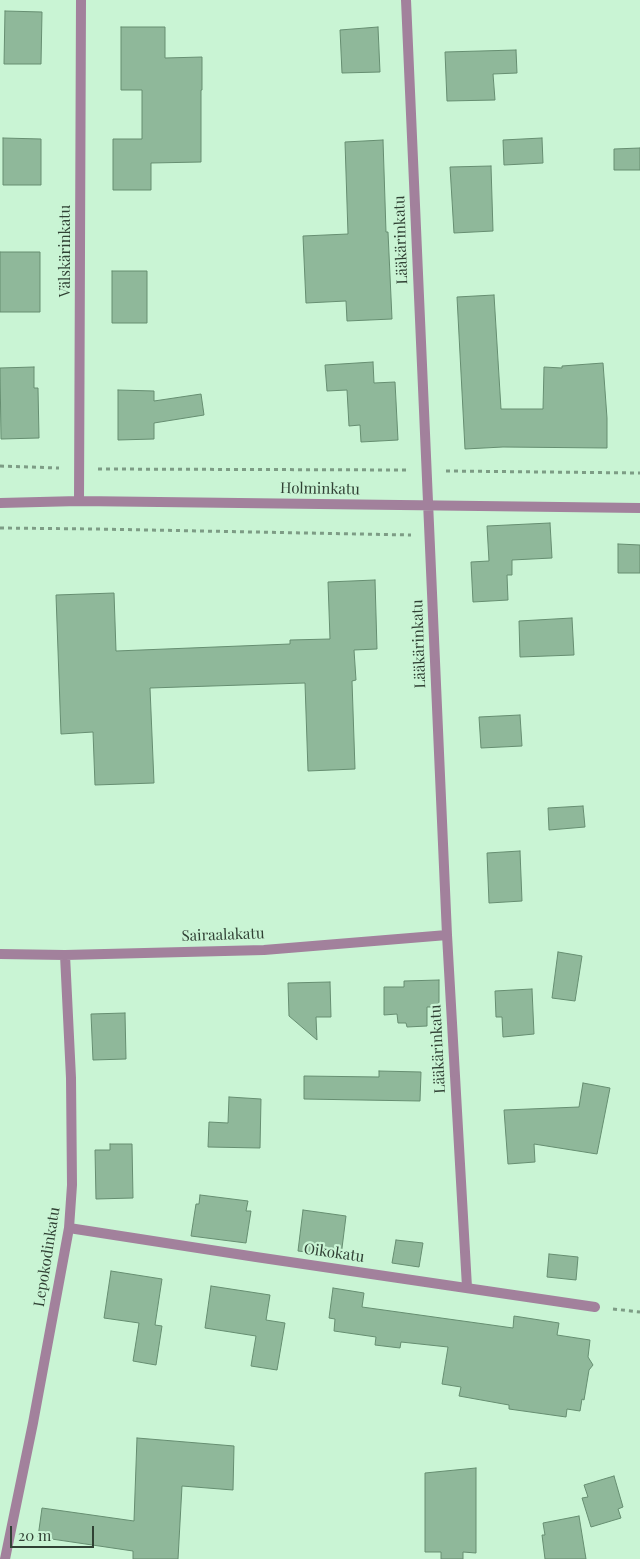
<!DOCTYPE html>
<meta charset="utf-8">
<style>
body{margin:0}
#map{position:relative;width:640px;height:1559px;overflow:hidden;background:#c9f4d4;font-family:"Playfair Display",serif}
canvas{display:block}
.scale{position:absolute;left:10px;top:1526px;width:84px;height:22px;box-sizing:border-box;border:2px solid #304134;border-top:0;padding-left:6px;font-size:15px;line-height:18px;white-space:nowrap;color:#304134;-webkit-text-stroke:4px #c9f4d4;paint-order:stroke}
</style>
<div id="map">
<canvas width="640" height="1559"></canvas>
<div class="scale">20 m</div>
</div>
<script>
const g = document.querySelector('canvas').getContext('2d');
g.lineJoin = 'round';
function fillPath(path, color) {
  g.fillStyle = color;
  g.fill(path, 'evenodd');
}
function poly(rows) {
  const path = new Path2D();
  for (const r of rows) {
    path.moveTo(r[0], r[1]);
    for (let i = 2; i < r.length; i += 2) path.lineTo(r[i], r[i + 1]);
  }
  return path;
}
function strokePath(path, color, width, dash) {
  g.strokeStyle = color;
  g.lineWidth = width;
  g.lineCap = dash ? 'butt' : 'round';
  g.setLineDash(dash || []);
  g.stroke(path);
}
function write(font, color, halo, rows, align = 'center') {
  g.font = font + ' "Playfair Display",serif';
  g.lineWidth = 4.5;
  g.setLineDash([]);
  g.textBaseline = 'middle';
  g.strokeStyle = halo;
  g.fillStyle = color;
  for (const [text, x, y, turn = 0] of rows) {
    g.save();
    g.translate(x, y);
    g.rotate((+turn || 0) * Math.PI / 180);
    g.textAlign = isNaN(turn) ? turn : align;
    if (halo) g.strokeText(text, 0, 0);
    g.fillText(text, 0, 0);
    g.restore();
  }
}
const building = poly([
 [5,11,42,12,41,64,4,64,5,11],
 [121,27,165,27,165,58,202,57,202,90,201,90,201,162,151,163,151,190,113,190,113,139,142,139,142,90,121,90,121,27],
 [378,27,380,72,342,73,340,30,378,27],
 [516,50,517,73,493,74,495,100,447,101,445,52,516,50],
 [3,138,41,139,41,185,3,185,3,138],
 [542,138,543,163,504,165,503,140,542,138],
 [383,140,386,232,388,232,392,319,347,321,346,301,306,303,303,236,348,234,345,142,383,140],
 [640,148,640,170,614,170,614,149,640,148],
 [491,166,493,231,454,233,450,167,491,166],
 [0,252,40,252,40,312,0,312,0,252],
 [112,271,147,271,147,323,112,323,112,271],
 [494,295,501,409,543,409,544,367,562,368,562,366,603,363,607,418,607,448,503,447,465,449,457,297,494,295],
 [373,362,374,383,395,382,398,440,361,442,360,425,349,426,347,390,327,391,325,365,373,362],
 [34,367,34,388,38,388,39,438,1,439,0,368,34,367],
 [118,390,154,391,154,401,201,394,204,415,154,423,154,439,118,440,118,390],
 [550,523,552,558,512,560,512,575,507,575,508,600,473,602,471,562,489,561,487,526,550,523],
 [618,544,640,545,640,573,618,573,618,544],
 [375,580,377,649,354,650,356,680,352,681,355,769,308,771,305,683,150,688,154,783,95,785,93,732,61,734,56,595,114,593,116,651,290,644,290,640,330,639,328,582,375,580],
 [572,618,574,655,520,657,519,621,572,618],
 [520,715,522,746,481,748,479,717,520,715],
 [583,806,585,827,549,830,548,808,583,806],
 [520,851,522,901,489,903,487,853,520,851],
 [558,952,582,956,575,1001,552,998,558,952],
 [439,980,439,1007,427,1007,427,1026,407,1027,406,1023,398,1023,397,1014,384,1015,384,987,404,987,404,981,439,980],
 [330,982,331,1017,316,1017,317,1040,289,1016,288,983,330,982],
 [532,989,534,1034,503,1037,502,1017,496,1017,495,991,532,989],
 [125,1013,126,1059,93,1060,91,1014,125,1013],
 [379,1071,421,1072,420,1101,304,1099,304,1076,379,1077,379,1071],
 [583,1083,610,1088,597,1154,534,1144,535,1162,508,1164,504,1110,579,1107,583,1083],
 [229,1097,261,1099,260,1148,208,1147,209,1122,228,1123,229,1097],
 [110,1144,132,1144,133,1198,96,1199,95,1150,110,1150,110,1144],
 [200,1195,248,1201,246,1211,251,1211,246,1243,191,1236,196,1204,199,1204,200,1195],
 [303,1210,346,1216,341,1256,298,1251,303,1210],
 [396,1240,423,1243,419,1267,392,1263,396,1240],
 [549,1254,578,1257,576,1280,547,1277,549,1254],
 [111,1271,162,1279,155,1325,162,1326,156,1365,133,1361,139,1323,104,1318,111,1271],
 [211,1286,270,1295,266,1320,285,1323,277,1370,251,1366,256,1336,205,1328,211,1286],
 [333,1288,364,1293,362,1307,513,1328,514,1316,559,1323,557,1335,590,1340,588,1357,593,1365,589,1370,584,1400,582,1399,580,1411,567,1409,566,1417,509,1409,509,1405,459,1396,461,1387,442,1384,448,1347,401,1342,400,1348,375,1345,376,1337,334,1331,335,1319,329,1318,333,1288],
 [137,1438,234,1446,233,1490,182,1486,178,1559,133,1559,133,1551,38,1537,42,1508,134,1521,137,1438],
 [476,1468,476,1553,463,1552,463,1559,441,1559,441,1552,425,1552,425,1473,476,1468],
 [614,1476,623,1507,618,1509,621,1518,591,1527,582,1498,588,1497,584,1485,614,1476],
 [579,1516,586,1559,545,1559,542,1535,545,1535,543,1523,579,1516]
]);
fillPath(building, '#8fb89a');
strokePath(building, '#668e71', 1);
strokePath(poly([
 [0,466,59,468],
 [98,469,407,470],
 [446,471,640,473],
 [0,528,96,529,411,535],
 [613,1309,640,1312]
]), '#7d9c85', 3, [4, 4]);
strokePath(poly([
 [406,0,447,935,467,1287],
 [79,501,81,0],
 [0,503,79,501,640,508],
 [0,954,65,955,264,950,447,935],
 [69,1228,256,1257,595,1307],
 [5,1559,33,1423,69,1228,72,1185,71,1078,65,955]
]), '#a2819c', 10);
write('15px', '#304134', '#c9f4d4', [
 ["Lääkärinkatu",401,240,-92],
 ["Välskärinkatu",65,251,-90],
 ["Holminkatu",320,489,1],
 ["Lääkärinkatu",419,644,-92],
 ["Sairaalakatu",223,935,-2],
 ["Lääkärinkatu",438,1049,-93],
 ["Oikokatu",334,1253,8],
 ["Lepokodinkatu",47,1257,-81]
]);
</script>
